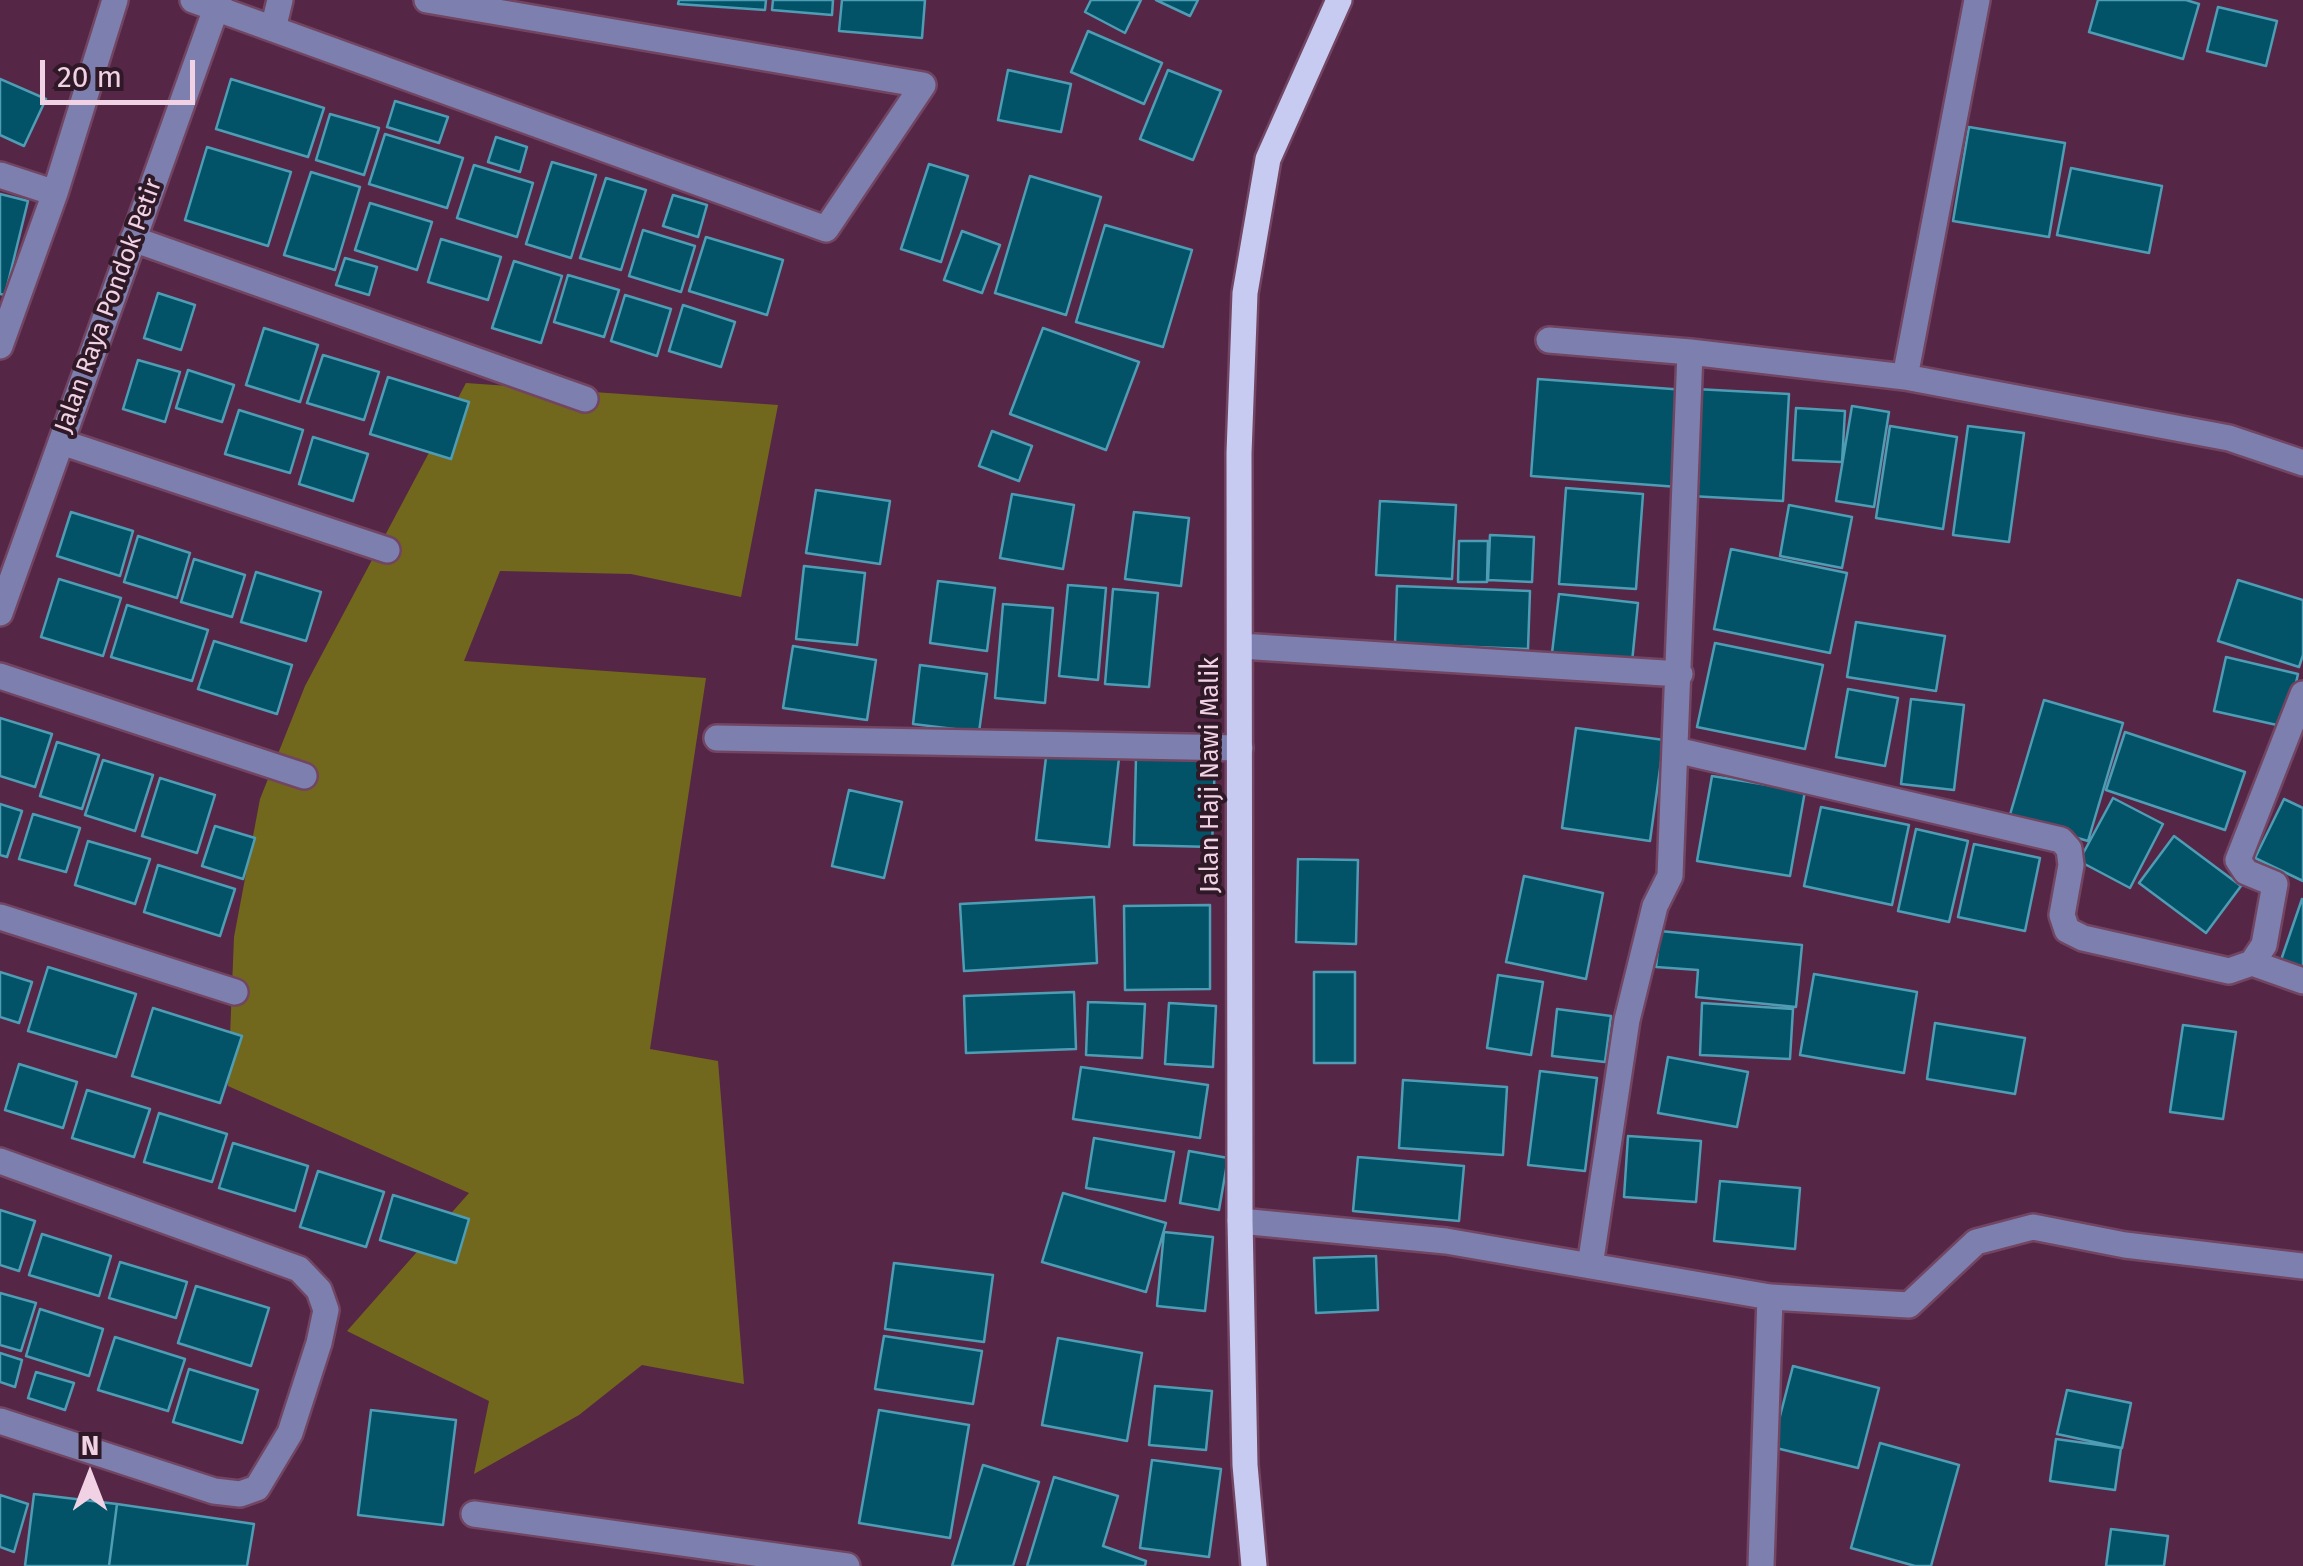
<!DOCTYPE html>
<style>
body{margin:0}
#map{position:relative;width:2303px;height:1566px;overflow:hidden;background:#562647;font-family:"Fira Sans",sans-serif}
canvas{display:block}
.north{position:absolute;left:40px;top:1426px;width:100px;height:100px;-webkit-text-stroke:8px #2f1927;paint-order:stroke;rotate:0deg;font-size:28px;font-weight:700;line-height:40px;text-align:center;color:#f1d2e4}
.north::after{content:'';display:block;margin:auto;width:35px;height:45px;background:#f1d2e4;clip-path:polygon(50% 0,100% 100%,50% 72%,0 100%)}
.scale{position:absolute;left:40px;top:60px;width:155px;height:45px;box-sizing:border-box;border:5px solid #f1d2e4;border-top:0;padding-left:12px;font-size:30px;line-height:35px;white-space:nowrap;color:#f1d2e4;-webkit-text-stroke:8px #2f1927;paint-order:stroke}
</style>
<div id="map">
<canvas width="2303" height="1566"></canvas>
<div class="north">N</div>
<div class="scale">20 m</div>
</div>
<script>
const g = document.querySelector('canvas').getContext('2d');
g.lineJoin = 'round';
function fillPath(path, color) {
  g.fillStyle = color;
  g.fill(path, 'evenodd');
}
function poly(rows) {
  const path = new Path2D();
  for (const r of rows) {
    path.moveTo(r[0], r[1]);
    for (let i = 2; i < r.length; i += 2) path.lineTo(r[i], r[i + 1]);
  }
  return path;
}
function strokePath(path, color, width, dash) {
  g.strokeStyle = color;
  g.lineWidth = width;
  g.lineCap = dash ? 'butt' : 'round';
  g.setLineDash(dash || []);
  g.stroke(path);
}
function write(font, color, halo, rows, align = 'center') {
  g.font = font + ' "Fira Sans",sans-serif';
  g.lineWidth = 8;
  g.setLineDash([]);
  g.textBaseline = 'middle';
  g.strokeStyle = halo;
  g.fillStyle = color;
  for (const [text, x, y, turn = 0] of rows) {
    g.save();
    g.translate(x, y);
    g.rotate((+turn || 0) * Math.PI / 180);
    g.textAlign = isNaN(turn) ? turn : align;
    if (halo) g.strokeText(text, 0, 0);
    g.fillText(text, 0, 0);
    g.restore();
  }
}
fillPath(poly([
 [466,383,778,405,741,597,631,574,500,571,464,661,706,678,650,1049,718,1061,744,1384,642,1365,579,1415,474,1474,489,1401,347,1331,469,1193,228,1086,234,937,260,799,305,686]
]), '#72681d');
const building = poly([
 [679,0,766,0,765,10,678,4,679,0],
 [773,0,833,0,832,15,772,10,773,0],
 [842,0,925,0,922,38,839,31,842,0],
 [1091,0,1141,0,1125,33,1085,12,1091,0],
 [1156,0,1198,0,1190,16,1156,0],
 [2098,0,2186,0,2199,4,2183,59,2089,32,2098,0],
 [2218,7,2277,21,2266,66,2207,51,2218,7],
 [1088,31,1162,63,1144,104,1071,72,1088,31],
 [1008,70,1071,84,1061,132,998,120,1008,70],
 [1168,70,1221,91,1193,160,1140,139,1168,70],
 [0,79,46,99,24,146,0,135,0,79],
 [231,79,324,108,308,157,216,129,231,79],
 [395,101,448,117,439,143,387,127,395,101],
 [330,114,379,128,364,175,316,160,330,114],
 [1969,127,2065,143,2049,237,1953,221,1969,127],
 [385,134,463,158,447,208,369,184,385,134],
 [496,137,527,147,520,172,488,162,496,137],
 [207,147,291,172,268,246,185,220,207,147],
 [552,162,596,175,571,258,526,244,552,162],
 [929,164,968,176,941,262,901,249,929,164],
 [474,165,533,183,517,237,457,218,474,165],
 [2071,168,2162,186,2149,253,2057,235,2071,168],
 [311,172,360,187,335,270,284,255,311,172],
 [1030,176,1101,197,1066,315,995,293,1030,176],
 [606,178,646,190,621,270,580,258,606,178],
 [0,194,28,201,5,295,0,294,0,194],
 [673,195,707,205,698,237,663,226,673,195],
 [370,203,432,222,417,270,355,250,370,203],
 [1105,225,1192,250,1163,347,1076,322,1105,225],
 [643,230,695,246,681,292,629,276,643,230],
 [962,231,1000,245,982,293,944,280,962,231],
 [706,237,783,260,767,315,689,291,706,237],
 [441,239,501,257,488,300,428,282,441,239],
 [345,258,377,267,369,295,336,285,345,258],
 [514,261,562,276,541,343,492,328,514,261],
 [568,275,619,290,604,337,554,322,568,275],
 [158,293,195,305,181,350,144,338,158,293],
 [625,295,671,309,657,356,611,341,625,295],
 [683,305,735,322,721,367,669,351,683,305],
 [264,328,318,345,300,402,246,385,264,328],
 [1043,328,1139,362,1106,450,1010,414,1043,328],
 [323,355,379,372,364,420,307,403,323,355],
 [138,360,180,372,165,422,123,409,138,360],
 [188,370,234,385,222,422,176,408,188,370],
 [388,377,469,402,451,459,370,434,388,377],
 [1538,379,1685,390,1678,487,1531,476,1538,379],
 [1696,389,1789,394,1783,501,1690,496,1696,389],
 [1852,406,1889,412,1874,507,1836,501,1852,406],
 [1796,408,1845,411,1842,462,1793,460,1796,408],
 [239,410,303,430,290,473,225,454,239,410],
 [1890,426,1957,437,1943,529,1876,518,1890,426],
 [1968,426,2024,433,2009,542,1953,535,1968,426],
 [992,431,1032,446,1019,481,979,466,992,431],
 [313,437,368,454,353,501,299,484,313,437],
 [1566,488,1643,494,1636,589,1559,584,1566,488],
 [816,490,890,501,880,564,806,553,816,490],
 [1012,494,1074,505,1063,569,1000,558,1012,494],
 [1380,501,1456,505,1452,579,1376,575,1380,501],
 [1789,505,1852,517,1842,568,1780,556,1789,505],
 [71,512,133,531,120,576,57,556,71,512],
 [1134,512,1189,518,1181,586,1125,579,1134,512],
 [1490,535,1534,537,1532,582,1488,580,1490,535],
 [138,536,190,553,177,598,124,582,138,536],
 [1459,541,1488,541,1487,582,1458,582,1459,541],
 [1731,549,1847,573,1830,653,1714,629,1731,549],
 [194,559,245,575,232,617,181,602,194,559],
 [804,566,865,573,857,645,796,639,804,566],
 [256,572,321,592,306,641,241,622,256,572],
 [59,579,121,598,103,656,41,637,59,579],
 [2238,580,2303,600,2303,655,2299,667,2218,641,2238,580],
 [938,581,995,588,987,651,930,643,938,581],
 [1068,585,1106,588,1098,680,1059,676,1068,585],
 [1397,586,1530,591,1528,649,1395,644,1397,586],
 [1113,589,1158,593,1149,687,1105,684,1113,589],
 [1559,594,1638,603,1632,662,1552,653,1559,594],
 [1003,604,1053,608,1045,703,995,698,1003,604],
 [127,605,208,630,192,681,111,657,127,605],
 [1856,622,1945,636,1936,691,1847,677,1856,622],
 [214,641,292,665,277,714,198,689,214,641],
 [1715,643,1823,665,1805,749,1697,727,1715,643],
 [793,646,876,660,867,720,783,708,793,646],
 [2226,657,2298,674,2286,727,2214,711,2226,657],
 [920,665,987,674,979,732,913,724,920,665],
 [1848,689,1898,698,1885,766,1836,757,1848,689],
 [1911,699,1964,705,1954,790,1901,784,1911,699],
 [2044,700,2123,723,2088,841,2009,818,2044,700],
 [0,718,52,734,35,787,0,776,0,718],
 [1576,728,1664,740,1650,841,1562,828,1576,728],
 [2125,732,2245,772,2225,830,2106,790,2125,732],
 [57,742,99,755,82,809,40,796,57,742],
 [1047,749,1119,758,1109,847,1036,840,1047,749],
 [1136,757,1215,759,1212,847,1134,845,1136,757],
 [103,760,153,775,135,831,85,815,103,760],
 [1712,776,1805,791,1790,876,1697,861,1712,776],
 [160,778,215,795,197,853,142,836,160,778],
 [849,790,902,802,884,878,832,866,849,790],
 [2113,798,2163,824,2130,888,2079,861,2113,798],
 [2284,799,2303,808,2303,881,2255,858,2284,799],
 [0,804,22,811,7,857,0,855,0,804],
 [1821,807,1909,825,1892,905,1804,886,1821,807],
 [33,814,80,828,66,872,19,859,33,814],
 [215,826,255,838,243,879,202,866,215,826],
 [1916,829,1968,841,1949,922,1898,911,1916,829],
 [2174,836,2241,886,2206,933,2139,883,2174,836],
 [88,841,150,859,135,904,75,885,88,841],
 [1974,844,2040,858,2025,931,1958,917,1974,844],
 [1298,859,1358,860,1356,944,1296,942,1298,859],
 [158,865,235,889,220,936,144,912,158,865],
 [1524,876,1603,893,1586,979,1506,962,1524,876],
 [1094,897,1097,963,964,971,960,904,1094,897],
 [2302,899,2303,900,2303,971,2280,963,2302,899],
 [1210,905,1210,989,1125,990,1124,906,1210,905],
 [1660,931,1802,945,1796,1007,1696,997,1698,970,1656,967,1660,931],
 [48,967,136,994,116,1057,28,1031,48,967],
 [0,972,32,982,19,1023,0,1017,0,972],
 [1314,972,1355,972,1355,1063,1314,1063,1314,972],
 [1814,974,1917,992,1904,1073,1800,1055,1814,974],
 [1498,975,1543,982,1531,1055,1487,1048,1498,975],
 [1074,992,1076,1049,966,1053,964,996,1074,992],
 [1088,1002,1145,1004,1142,1058,1086,1055,1088,1002],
 [1169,1003,1216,1006,1213,1067,1165,1064,1169,1003],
 [1702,1003,1793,1009,1790,1059,1700,1055,1702,1003],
 [153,1008,242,1036,220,1103,132,1076,153,1008],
 [1557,1009,1611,1016,1605,1062,1552,1056,1557,1009],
 [1935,1023,2025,1038,2015,1094,1927,1079,1935,1023],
 [2183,1025,2236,1032,2223,1119,2170,1112,2183,1025],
 [1668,1057,1748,1072,1737,1127,1658,1113,1668,1057],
 [19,1064,77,1082,63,1128,5,1110,19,1064],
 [1081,1067,1208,1085,1200,1138,1073,1119,1081,1067],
 [1540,1071,1597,1078,1585,1171,1528,1165,1540,1071],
 [1403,1080,1507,1087,1503,1155,1399,1148,1403,1080],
 [87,1090,150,1109,134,1157,72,1138,87,1090],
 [159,1113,227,1134,212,1182,144,1162,159,1113],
 [1628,1136,1701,1141,1696,1202,1624,1197,1628,1136],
 [1094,1138,1174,1152,1165,1201,1086,1188,1094,1138],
 [233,1143,308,1166,295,1211,219,1188,233,1143],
 [1189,1151,1228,1158,1219,1210,1180,1203,1189,1151],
 [1358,1157,1464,1166,1459,1221,1353,1211,1358,1157],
 [318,1171,384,1192,366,1247,300,1227,318,1171],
 [1720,1181,1800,1188,1795,1249,1714,1241,1720,1181],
 [1063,1193,1166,1223,1146,1292,1042,1262,1063,1193],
 [393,1195,469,1219,456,1263,380,1240,393,1195],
 [0,1210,35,1221,19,1271,0,1265,0,1210],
 [1164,1232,1213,1237,1205,1311,1157,1306,1164,1232],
 [42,1234,111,1256,99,1296,29,1275,42,1234],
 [1376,1256,1378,1310,1316,1313,1314,1258,1376,1256],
 [120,1262,187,1282,176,1318,109,1298,120,1262],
 [894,1263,993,1275,984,1342,885,1329,894,1263],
 [196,1286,269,1308,251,1366,178,1343,196,1286],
 [0,1293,36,1303,21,1351,0,1345,0,1293],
 [40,1309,103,1329,89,1376,26,1356,40,1309],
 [884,1336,982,1351,973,1404,875,1389,884,1336],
 [115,1337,185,1359,168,1411,98,1390,115,1337],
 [1058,1338,1142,1353,1127,1441,1042,1425,1058,1338],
 [0,1353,22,1360,15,1387,0,1382,0,1353],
 [1793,1366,1879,1388,1858,1468,1772,1447,1793,1366],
 [189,1369,258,1390,242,1443,173,1422,189,1369],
 [36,1372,74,1383,65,1410,28,1398,36,1372],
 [1155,1386,1212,1391,1206,1450,1149,1445,1155,1386],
 [2067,1390,2131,1403,2122,1448,2057,1434,2067,1390],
 [371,1410,456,1420,443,1525,358,1515,371,1410],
 [879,1410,969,1425,950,1538,859,1523,879,1410],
 [2056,1439,2121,1448,2115,1490,2050,1481,2056,1439],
 [1880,1443,1959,1465,1931,1566,1915,1566,1851,1548,1880,1443],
 [1152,1460,1221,1469,1209,1557,1140,1548,1152,1460],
 [983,1465,1039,1482,1013,1566,952,1566,983,1465],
 [1054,1477,1118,1496,1103,1546,1146,1561,1145,1566,1027,1566,1054,1477],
 [34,1494,117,1504,109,1566,25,1566,34,1494],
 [0,1495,28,1504,14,1552,0,1547,0,1495],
 [117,1504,254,1524,247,1566,109,1566,117,1504],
 [2111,1529,2168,1536,2164,1566,2106,1566,2111,1529]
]);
fillPath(building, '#025367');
strokePath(building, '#4f9db5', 2.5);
const minor = poly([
 [193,0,826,229,923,85,427,0],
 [273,29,280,0],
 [0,175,55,193],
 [133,239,585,399],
 [1549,340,1690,352,1905,377,2229,438,2303,463],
 [0,346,55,193,115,0],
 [1905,377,1977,0],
 [61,442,387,550],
 [0,613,219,0],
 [1240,646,1680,674],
 [0,676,304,776],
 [717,738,1240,748],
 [1676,750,2061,840,2069,849,2071,865,2062,915,2067,930,2083,938,2229,971,2252,963,2264,945,2275,884,2246,872,2238,860,2303,694],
 [0,917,235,992],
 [2252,963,2303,981],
 [0,1161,299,1269,319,1290,326,1310,319,1343,290,1433,257,1488,240,1494,214,1491,0,1421],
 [1240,1221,1446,1241,1770,1297,1909,1305,1976,1242,2033,1227,2125,1245,2303,1266],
 [1590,1266,1627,1020,1655,906,1670,876,1690,352],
 [474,1514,847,1566],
 [1761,1566,1770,1297]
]);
const major = poly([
 [1254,1566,1245,1465,1240,1221,1239,453,1245,293,1268,159,1339,0]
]);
strokePath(minor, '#724563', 30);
strokePath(major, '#724563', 30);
strokePath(minor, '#7d80ae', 25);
strokePath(major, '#c8cbf1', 25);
write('25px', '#f1d2e4', '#2f1927', [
 ["Jalan Raya Pondok Petir",109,306,-70],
 ["Jalan Haji Nawi Malik",1211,775,-90]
]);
</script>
